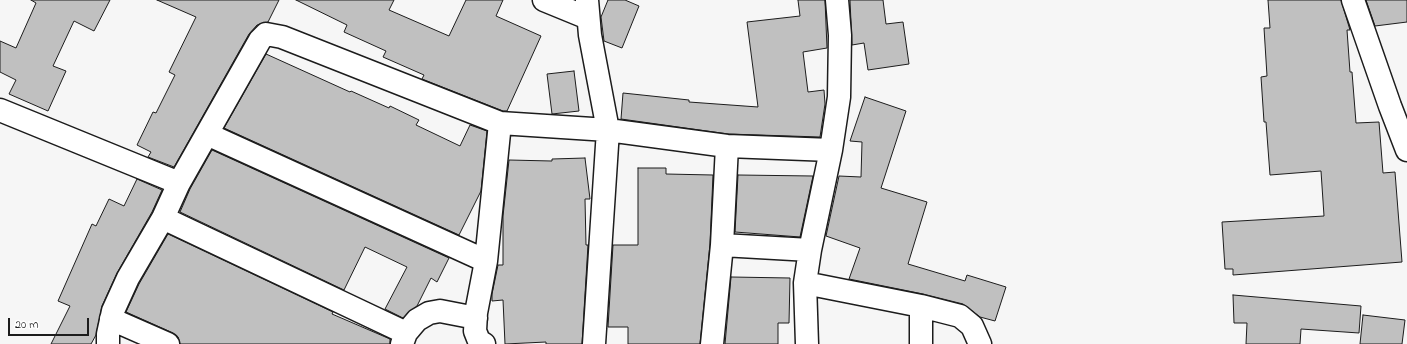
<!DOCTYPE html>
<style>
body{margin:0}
#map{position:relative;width:1407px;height:344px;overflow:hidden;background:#f6f6f6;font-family:"Indie Flower",sans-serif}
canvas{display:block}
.scale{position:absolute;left:8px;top:318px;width:81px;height:18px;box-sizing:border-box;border:2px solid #1c1c1c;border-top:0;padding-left:5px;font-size:12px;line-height:14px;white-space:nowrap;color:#1c1c1c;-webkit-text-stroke:3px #fff;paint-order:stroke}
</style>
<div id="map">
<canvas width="1407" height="344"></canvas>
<div class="scale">20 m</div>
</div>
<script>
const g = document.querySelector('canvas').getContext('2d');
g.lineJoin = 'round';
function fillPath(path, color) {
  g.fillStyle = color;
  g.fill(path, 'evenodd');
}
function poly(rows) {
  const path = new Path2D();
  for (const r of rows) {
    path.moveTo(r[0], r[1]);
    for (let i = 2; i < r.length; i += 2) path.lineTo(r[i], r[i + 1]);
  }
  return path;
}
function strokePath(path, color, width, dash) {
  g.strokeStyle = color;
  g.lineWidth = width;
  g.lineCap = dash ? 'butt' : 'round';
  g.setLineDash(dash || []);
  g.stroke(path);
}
const building = poly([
 [31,0,110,0,94,31,74,21,53,66,66,71,48,111,9,94,16,80,0,72,0,41,16,48,36,3,31,0],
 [157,0,279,0,268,22,257,25,249,34,174,167,148,157,151,152,137,145,153,112,156,113,175,75,169,72,196,17,157,0],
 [296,0,394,0,389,10,449,36,466,0,503,0,496,16,541,36,507,111,503,111,422,79,424,75,383,57,386,51,344,32,347,25,296,0],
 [608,0,625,0,639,6,622,48,604,41,601,17,608,0],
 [798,0,825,0,827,48,803,52,808,92,824,90,825,104,820,137,728,134,621,119,623,93,689,100,689,102,758,107,747,22,800,16,798,0],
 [850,0,883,0,886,24,903,22,909,64,868,70,864,43,852,45,850,0],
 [1268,0,1341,0,1350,30,1347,30,1350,72,1352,72,1356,123,1379,122,1383,173,1395,172,1402,262,1233,275,1233,269,1225,269,1222,222,1324,216,1321,171,1270,175,1266,122,1264,122,1261,77,1267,76,1264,28,1270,28,1268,0],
 [1366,0,1407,0,1407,22,1375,26,1366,0],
 [266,54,350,92,351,91,389,108,390,106,419,120,416,125,460,146,470,125,487,131,481,191,459,235,224,128,266,54],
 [574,71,579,111,552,114,547,74,574,71],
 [865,97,906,111,881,188,927,202,908,264,965,281,967,275,1006,287,995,321,980,317,963,304,923,294,849,279,860,248,826,236,839,176,861,177,862,142,850,141,865,97],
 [212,150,449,258,437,282,431,278,417,306,403,318,385,309,407,267,365,247,344,290,180,212,190,189,212,150],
 [585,158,590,199,585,199,586,245,588,245,582,344,546,344,546,342,505,344,503,300,492,301,492,294,498,265,503,265,503,216,509,160,552,161,552,159,585,158],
 [638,168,666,168,666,174,713,175,710,244,700,344,628,344,628,327,608,327,613,245,638,245,638,168],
 [738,175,813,176,800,237,735,232,738,175],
 [137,179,162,190,152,212,117,273,102,306,96,335,91,344,51,344,70,306,58,301,92,224,96,226,109,199,124,206,137,179],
 [168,234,333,312,332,314,390,339,390,344,180,344,178,337,173,333,126,312,139,284,168,234],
 [731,277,790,278,789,323,778,323,778,344,725,344,731,277],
 [1233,295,1361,306,1359,333,1301,329,1300,344,1246,344,1247,323,1234,323,1233,295],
 [1363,315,1405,320,1402,344,1360,344,1363,315]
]);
fillPath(building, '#c0c0c0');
strokePath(building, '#1c1c1c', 1);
const minor = poly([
 [544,0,588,18],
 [587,0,590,35,608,130,594,344],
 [1353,0,1390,106,1407,150],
 [0,110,179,183],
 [207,134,486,261],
 [163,218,406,333],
 [722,245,810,250],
 [805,283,921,306,960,316,972,326,980,344],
 [111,319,168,344],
 [108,344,108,334,113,311,128,278,163,218,179,183,260,40,266,34,282,37,500,123,608,130,727,146,831,150],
 [402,344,406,333,417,320,429,313,440,311,476,318],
 [484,344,479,341,475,331,476,313,486,261,500,123],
 [712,344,722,245,727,146],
 [807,344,805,283,810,250,831,150,839,97,840,35,837,0],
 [921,344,921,306]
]);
strokePath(minor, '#1c1c1c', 25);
strokePath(minor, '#fff', 22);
</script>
